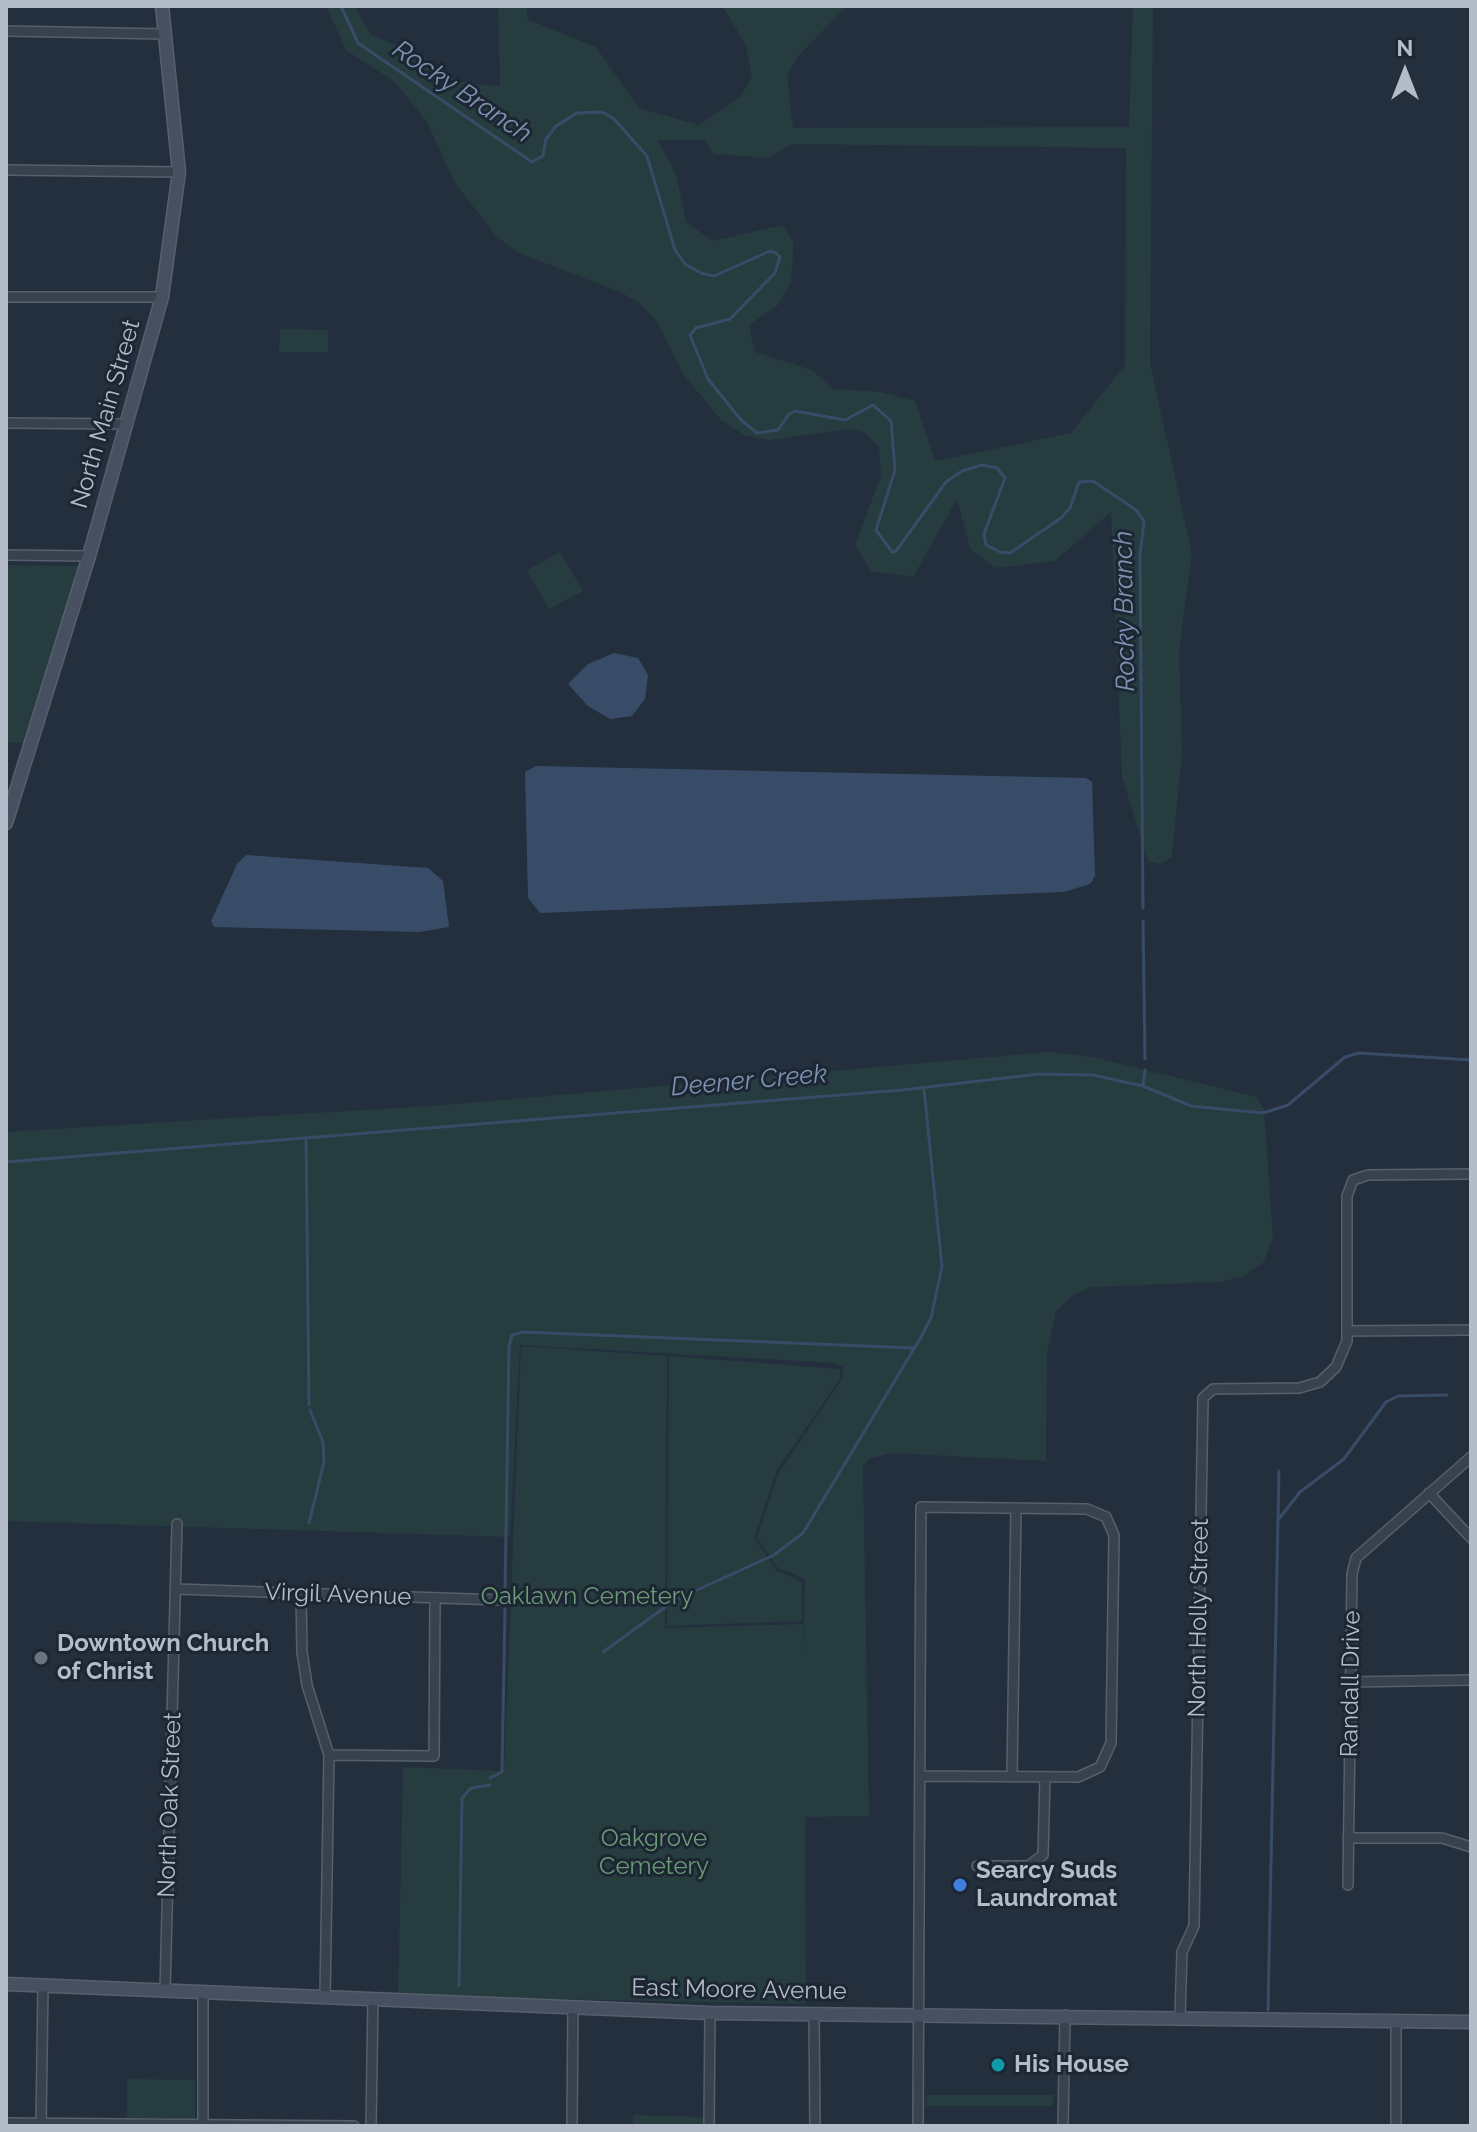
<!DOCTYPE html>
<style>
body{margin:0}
#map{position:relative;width:1477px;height:2132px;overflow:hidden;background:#242f3e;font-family:Raleway,sans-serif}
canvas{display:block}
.frame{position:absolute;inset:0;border:8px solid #b4bcc9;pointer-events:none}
.north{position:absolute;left:1365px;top:32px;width:80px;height:80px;-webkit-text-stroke:6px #1d2633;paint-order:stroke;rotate:0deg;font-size:22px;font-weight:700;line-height:32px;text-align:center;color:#b4bcc9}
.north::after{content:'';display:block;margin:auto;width:28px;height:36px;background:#b4bcc9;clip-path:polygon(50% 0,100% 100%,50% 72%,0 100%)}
</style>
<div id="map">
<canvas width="1477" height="2132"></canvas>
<div class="frame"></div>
<div class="north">N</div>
</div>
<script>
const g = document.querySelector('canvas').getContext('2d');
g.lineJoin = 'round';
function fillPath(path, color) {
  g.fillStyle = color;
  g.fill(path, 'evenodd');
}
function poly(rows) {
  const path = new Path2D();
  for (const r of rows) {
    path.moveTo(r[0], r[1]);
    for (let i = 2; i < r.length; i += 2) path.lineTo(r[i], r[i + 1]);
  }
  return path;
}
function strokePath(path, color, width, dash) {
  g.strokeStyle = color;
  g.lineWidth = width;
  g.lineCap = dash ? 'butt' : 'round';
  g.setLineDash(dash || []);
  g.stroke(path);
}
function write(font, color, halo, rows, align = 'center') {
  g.font = font + ' Raleway,sans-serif';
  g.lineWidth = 6;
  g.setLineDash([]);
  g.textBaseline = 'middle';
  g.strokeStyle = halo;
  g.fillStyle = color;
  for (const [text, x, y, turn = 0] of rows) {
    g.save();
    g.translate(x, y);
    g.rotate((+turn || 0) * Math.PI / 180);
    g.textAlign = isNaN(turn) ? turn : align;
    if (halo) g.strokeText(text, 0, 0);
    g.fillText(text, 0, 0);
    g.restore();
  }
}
fillPath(poly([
 [326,6,355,6,371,35,421,55,457,81,500,87,498,6,527,6,527,19,596,47,639,108,699,125,741,96,752,76,746,45,725,10,716,6,847,6,799,55,787,76,793,128,1129,127,1133,6,1153,6,1150,363,1192,554,1179,651,1182,752,1172,857,1160,864,1148,861,1122,776,1111,512,1055,561,995,568,970,549,957,499,913,577,871,571,855,544,881,476,879,447,866,433,850,429,770,440,744,435,721,420,684,375,658,323,641,304,622,293,517,252,495,235,455,183,427,122,395,82,346,50],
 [658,140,704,140,714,154,767,158,792,144,1126,148,1125,365,1071,433,935,461,915,401,881,392,833,389,812,370,755,352,749,325,778,305,791,282,794,243,782,225,713,241,687,223,675,172],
 [280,329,328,330,328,352,279,352],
 [560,552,583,591,549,609,527,570],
 [6,565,79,566,24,743,6,742],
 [1048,1052,1093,1057,1256,1097,1264,1109,1273,1238,1263,1263,1243,1276,1219,1282,1092,1287,1072,1296,1056,1311,1047,1354,1046,1461,890,1453,869,1459,863,1466,869,1816,805,1817,806,2004,398,1996,403,1767,504,1771,521,1346,667,1356,665,1628,803,1624,803,1654,805,1579,778,1568,757,1538,778,1474,842,1379,843,1367,835,1363,520,1345,510,1537,6,1521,6,1132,445,1105],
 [669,1356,840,1369,840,1378,776,1472,754,1538,776,1570,802,1582,802,1621,667,1626],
 [127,2079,195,2080,195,2119,127,2118],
 [926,2095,1053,2095,1053,2106,926,2106],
 [633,2115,705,2117,704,2126,633,2126]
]), '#263c3f');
fillPath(poly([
 [614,653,638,658,648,675,645,699,632,716,610,719,588,706,568,684,588,664],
 [536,766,1086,778,1092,782,1095,876,1090,884,1064,892,540,913,528,898,525,772],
 [246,855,428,868,443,881,449,927,419,932,214,927,211,921,237,864]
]), '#394c67');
strokePath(poly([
 [341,6,358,43,532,162,543,156,546,139,556,126,577,113,602,112,613,118,647,156,675,250,685,264,701,273,714,276,770,251,776,253,780,257,775,273,730,319,696,328,690,335,708,379,741,420,757,433,778,430,789,414,795,411,845,420,873,405,891,421,895,470,876,530,892,552,896,551,946,482,962,471,982,465,997,468,1005,478,984,534,986,545,1000,552,1010,553,1061,518,1070,508,1079,482,1093,481,1136,510,1144,521,1140,556,1143,908],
 [1143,921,1145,1059],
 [1143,1086,1145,1070],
 [306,1138,309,1405],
 [6,1162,902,1090,1039,1074,1093,1075,1143,1086,1191,1106,1263,1113,1288,1105,1345,1057,1359,1053,1471,1060],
 [1278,1520,1300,1492,1344,1459,1386,1402,1398,1396,1447,1395],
 [309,1523,324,1462,323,1442,310,1410],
 [505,1592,509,1346,512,1335,523,1332,914,1348],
 [603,1652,675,1600,774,1555,803,1533,920,1339,931,1318,942,1267,924,1089],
 [490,1778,502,1772,505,1609],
 [459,1985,462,1798,471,1788,490,1785],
 [1268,2010,1279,1471]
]), '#394c67', 3);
const street = poly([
 [6,31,165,34],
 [6,170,179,172],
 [6,297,162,297],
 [6,423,128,424],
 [6,555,89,556],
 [1347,1331,1471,1330],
 [1429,1493,1471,1538],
 [176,1589,500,1600],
 [301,1593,302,1652,307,1685,329,1755,325,1997],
 [1351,1682,1471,1680],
 [329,1755,434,1756,435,1599],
 [1012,1777,1016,1508],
 [1348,1838,1442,1838,1471,1847],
 [977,1866,1028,1866,1043,1855,1045,1777],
 [1348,1885,1352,1574,1356,1558,1471,1457],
 [165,1990,177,1524],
 [814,2014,815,2126],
 [1180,2017,1182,1952,1194,1926,1203,1398,1213,1389,1299,1388,1320,1382,1336,1367,1347,1341,1347,1196,1353,1180,1368,1175,1471,1174],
 [6,2123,354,2126],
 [41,2126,43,1985],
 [203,2126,203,1991],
 [371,2126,373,1999],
 [572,2126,573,2007],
 [709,2126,710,2013],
 [918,2126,921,1507,1087,1509,1106,1517,1114,1535,1111,1743,1100,1767,1078,1777,920,1776],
 [1063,2126,1065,2015],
 [1396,2126,1396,2021]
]);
const secondary = poly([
 [6,823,89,556,162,297,179,172,162,6],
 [6,1984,710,2013,1471,2022]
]);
strokePath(street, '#565f6c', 12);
strokePath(secondary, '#565f6c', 15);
strokePath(street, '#38414e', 9);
strokePath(secondary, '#465061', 12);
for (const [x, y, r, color] of [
 [41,1658,8,"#6b7280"],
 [960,1885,8,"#3f7fe0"],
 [998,2065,8,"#0f9aa8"]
]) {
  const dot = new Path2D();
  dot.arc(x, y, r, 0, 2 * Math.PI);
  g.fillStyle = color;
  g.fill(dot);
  strokePath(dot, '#1d2633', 3);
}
write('24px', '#b4bcc9', '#1d2633', [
 ["North Main Street",106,414,-74],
 ["Virgil Avenue",338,1595,2],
 ["North Holly Street",1199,1618,-89],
 ["Randall Drive",1351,1684,-89],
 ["North Oak Street",170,1805,-88],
 ["East Moore Avenue",739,1990,1]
]);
write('24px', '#6b9a76', '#1d2633', [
 ["Oaklawn Cemetery",587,1597],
 ["Oakgrove",654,1839],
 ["Cemetery",654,1867]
]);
write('bold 24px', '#b4bcc9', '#1d2633', [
 ["Downtown Church",57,1644],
 ["of Christ",57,1672],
 ["Searcy Suds",976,1871],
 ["Laundromat",976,1899],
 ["His House",1014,2065]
], 'left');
write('italic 26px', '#7c92b1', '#1d2633', [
 ["Rocky Branch",462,92,34],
 ["Rocky Branch",1125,611,-91],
 ["Deener Creek",749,1081,-5]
]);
</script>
